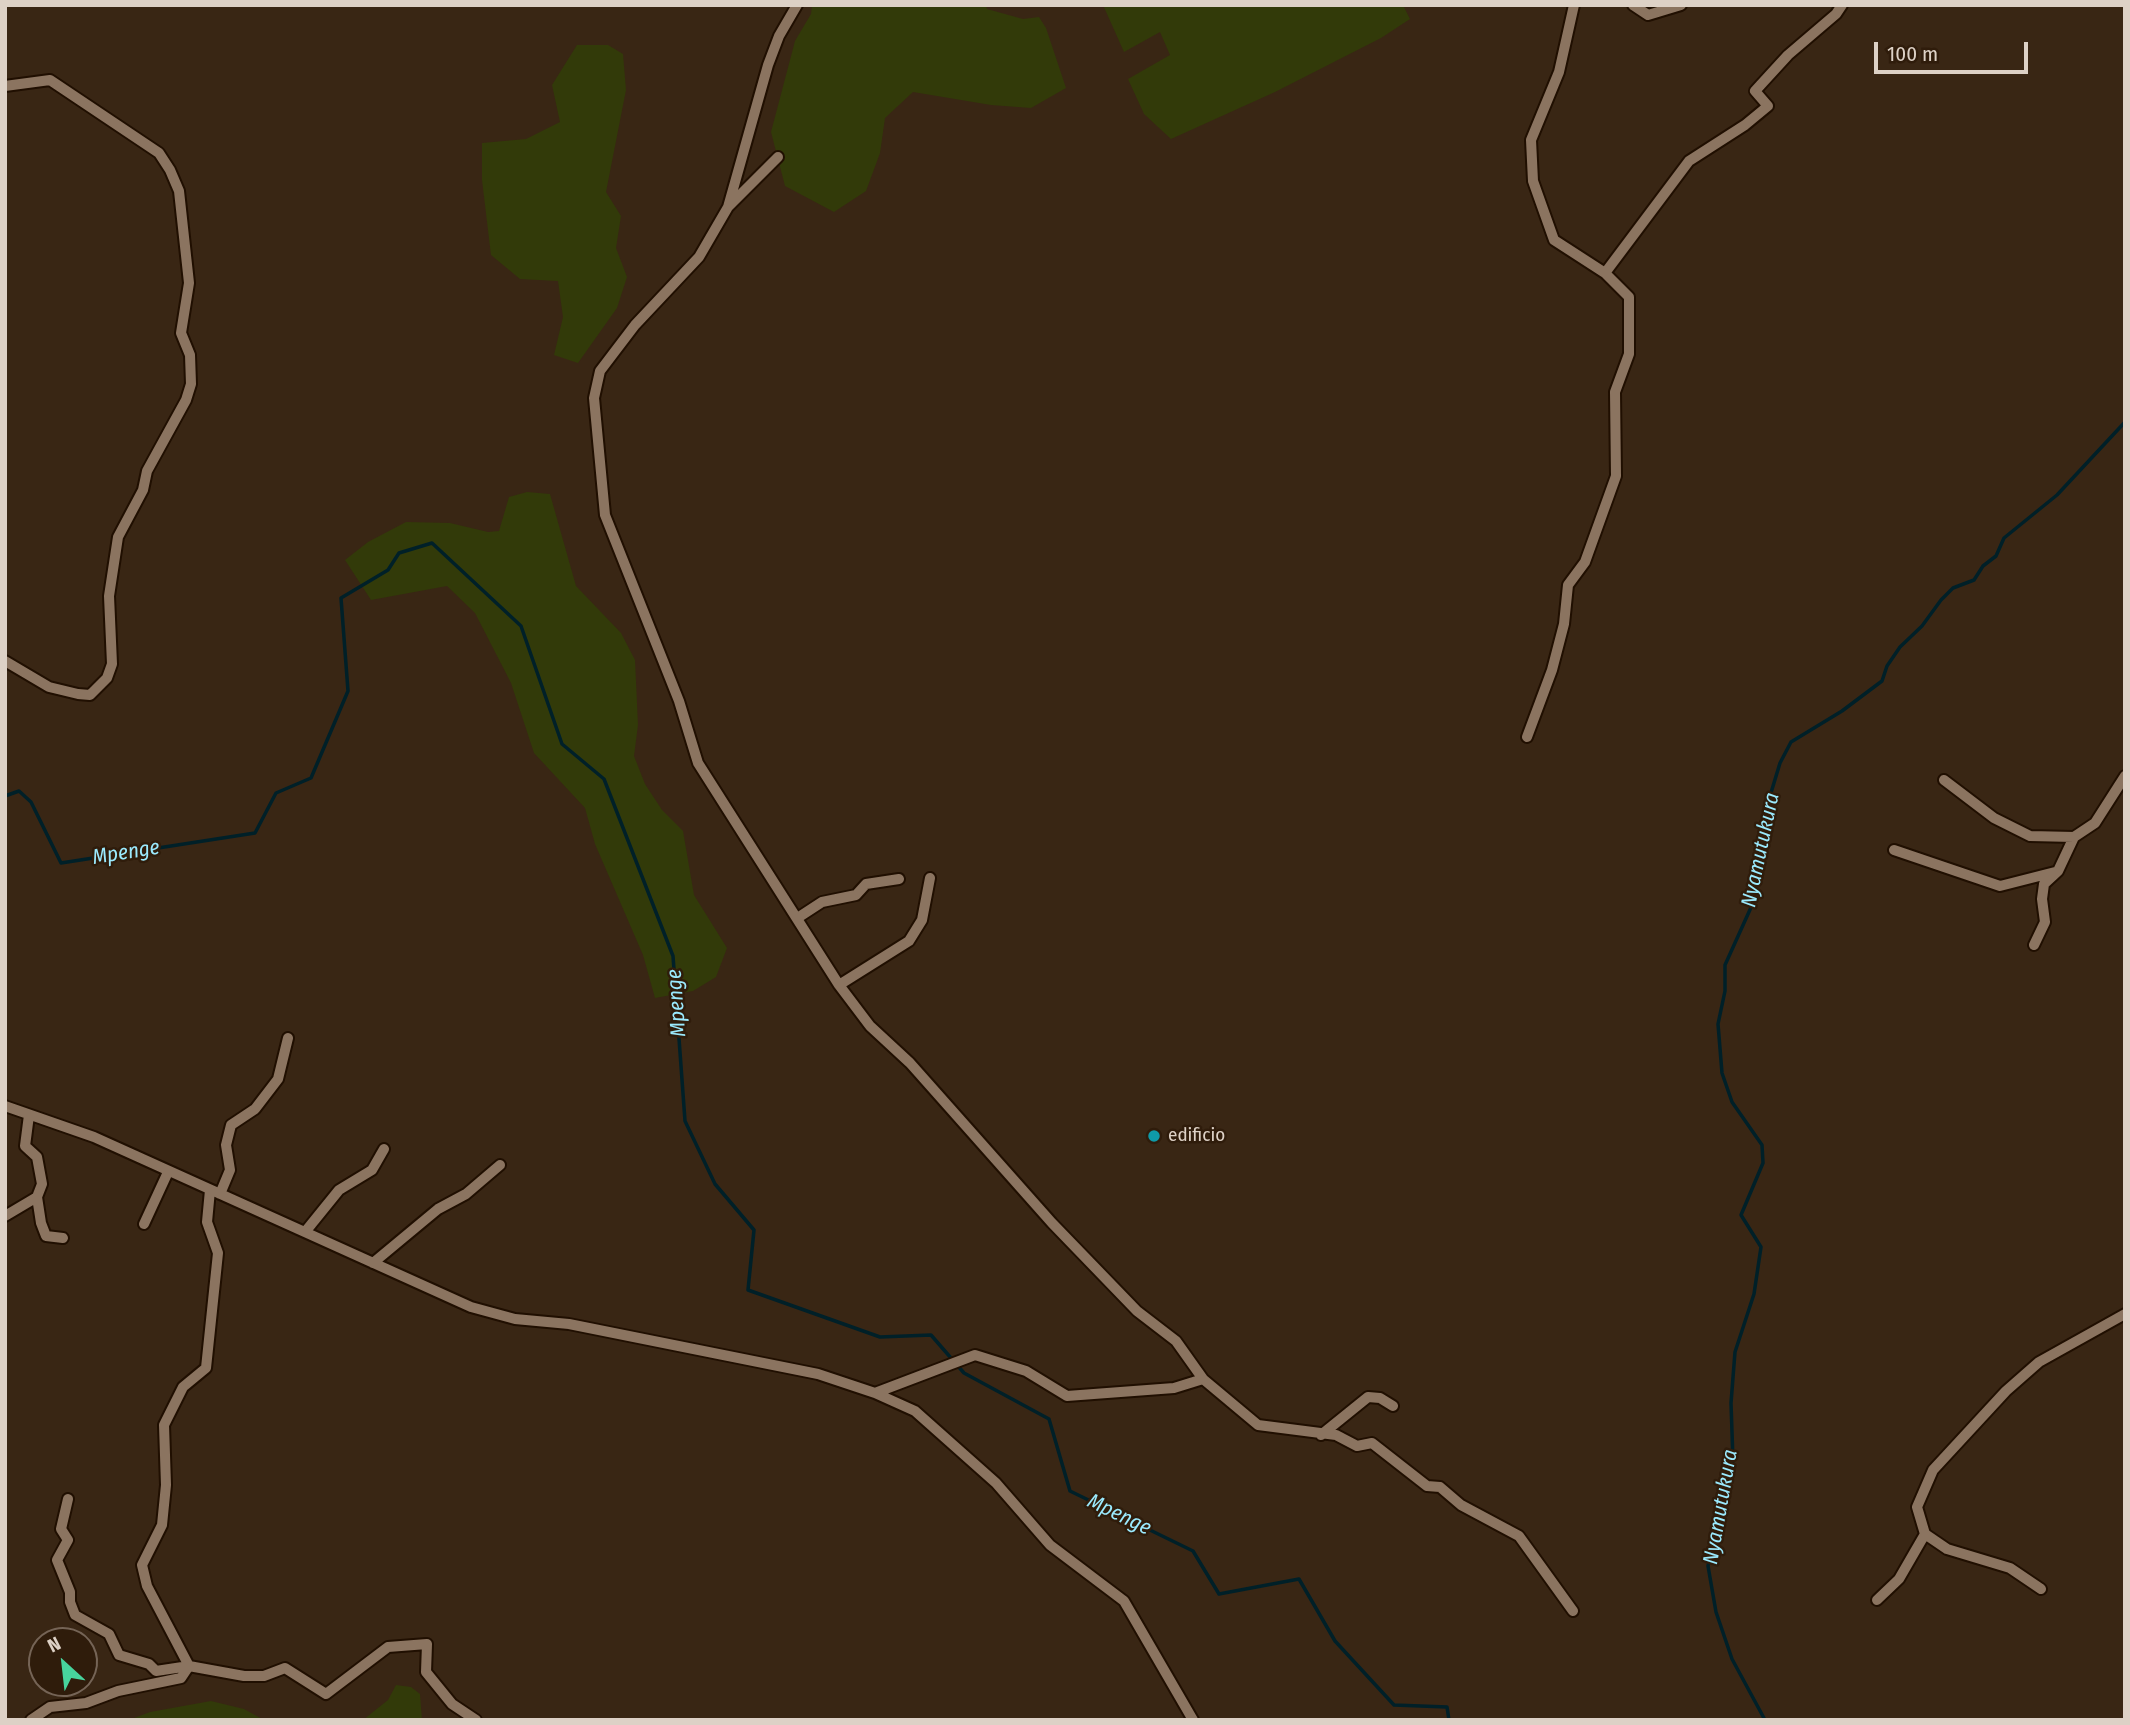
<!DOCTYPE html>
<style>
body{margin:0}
#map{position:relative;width:2130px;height:1725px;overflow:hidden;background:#392614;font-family:"Fira Sans Condensed",sans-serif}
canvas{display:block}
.frame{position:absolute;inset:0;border:7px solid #ddd1c6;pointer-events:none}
.north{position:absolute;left:28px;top:1627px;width:70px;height:70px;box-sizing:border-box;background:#2f1c0b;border:2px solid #756456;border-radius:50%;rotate:333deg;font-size:19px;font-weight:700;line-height:28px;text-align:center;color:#ddd1c6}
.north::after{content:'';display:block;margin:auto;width:24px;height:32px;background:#47d49d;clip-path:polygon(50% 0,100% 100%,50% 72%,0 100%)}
.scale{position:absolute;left:1874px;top:42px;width:154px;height:32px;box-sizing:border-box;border:4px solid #ddd1c6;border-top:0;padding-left:9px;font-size:21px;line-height:24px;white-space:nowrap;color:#ddd1c6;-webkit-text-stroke:5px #2f1c0b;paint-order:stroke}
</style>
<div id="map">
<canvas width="2130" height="1725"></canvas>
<div class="frame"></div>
<div class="north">N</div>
<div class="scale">100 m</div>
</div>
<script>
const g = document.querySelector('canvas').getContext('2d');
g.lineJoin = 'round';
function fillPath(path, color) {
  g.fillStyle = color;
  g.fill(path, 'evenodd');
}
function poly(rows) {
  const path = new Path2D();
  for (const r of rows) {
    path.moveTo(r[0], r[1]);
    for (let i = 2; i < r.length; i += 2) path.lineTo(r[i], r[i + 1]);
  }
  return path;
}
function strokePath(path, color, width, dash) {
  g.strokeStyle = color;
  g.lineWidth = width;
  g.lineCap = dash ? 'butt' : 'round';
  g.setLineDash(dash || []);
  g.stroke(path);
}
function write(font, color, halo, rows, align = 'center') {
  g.font = font + ' "Fira Sans Condensed",sans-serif';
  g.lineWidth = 5;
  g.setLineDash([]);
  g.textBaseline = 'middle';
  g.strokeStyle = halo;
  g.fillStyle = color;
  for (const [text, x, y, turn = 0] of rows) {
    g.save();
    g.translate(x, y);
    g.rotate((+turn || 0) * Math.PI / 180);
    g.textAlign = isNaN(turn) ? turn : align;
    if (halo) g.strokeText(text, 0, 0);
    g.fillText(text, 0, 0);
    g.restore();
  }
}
fillPath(poly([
 [812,5,986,5,987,9,1023,19,1039,17,1046,28,1066,88,1031,108,991,105,913,92,885,118,880,153,866,191,834,212,785,186,771,132,795,41,811,14],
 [1103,5,1403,5,1410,19,1381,38,1275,92,1171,139,1144,114,1128,79,1170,55,1160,32,1124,52],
 [577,45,608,45,623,54,626,90,606,192,621,216,616,248,627,277,617,308,578,363,554,355,563,317,558,281,520,279,491,255,482,180,482,143,526,139,560,122,552,85],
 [527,492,550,494,576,586,621,633,635,660,638,725,634,756,645,784,662,810,683,831,694,895,727,948,716,977,693,991,655,998,643,955,595,844,585,808,534,753,511,683,475,613,447,586,371,600,345,560,368,542,406,522,450,523,488,532,499,531,509,497],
 [396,1685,411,1687,420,1694,422,1720,363,1720,388,1700],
 [211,1701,244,1709,264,1720,129,1720,150,1712]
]), '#323a09');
strokePath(poly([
 [5,796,19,791,31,802,61,863,255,833,276,793,311,778,348,691,341,598,388,570,399,553,432,543,521,626,562,744,604,779,673,956,685,1121,715,1184,754,1230,748,1290,880,1337,931,1335,964,1373,1049,1419,1070,1491,1193,1551,1219,1594,1299,1579,1335,1641,1394,1705,1447,1707,1449,1720],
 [1765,1720,1732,1659,1716,1612,1708,1566,1721,1499,1733,1461,1731,1403,1735,1352,1754,1294,1761,1247,1741,1215,1763,1163,1762,1145,1732,1102,1722,1073,1718,1024,1725,991,1725,965,1753,903,1754,868,1767,806,1780,763,1791,742,1842,711,1882,681,1887,666,1900,647,1922,626,1941,600,1953,588,1974,580,1983,566,1996,556,2004,538,2057,495,2125,422]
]), '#002028', 3.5);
const minor = poly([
 [797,5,779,36,768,65,728,207,699,257,635,325,600,371,594,398,605,515,679,701,698,763,839,985,870,1026,910,1063,1052,1223,1137,1311,1176,1341,1203,1379,1258,1425,1336,1435,1357,1446,1372,1443,1427,1486,1440,1487,1461,1505,1519,1536,1573,1611],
 [1633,5,1648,15,1681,5],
 [5,86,50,80,159,153,170,170,179,191,189,283,181,333,190,355,191,384,186,400,147,471,143,490,118,537,109,596,112,664,107,678,90,695,78,694,49,687,5,661],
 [728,207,778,157],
 [1605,273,1689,161,1745,125,1768,106,1755,91,1788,55,1836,14,1842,5],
 [1527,737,1552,670,1564,624,1568,585,1585,562,1616,476,1615,392,1629,354,1629,297,1605,273,1554,240,1533,181,1531,140,1559,72,1574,5],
 [1944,780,1994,818,2030,836,2074,837],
 [1894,850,2000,886,2055,872],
 [799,917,822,902,856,895,866,884,899,879],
 [2034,945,2045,922,2042,899,2044,884,2058,871,2074,837,2095,823,2125,776],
 [839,985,909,941,922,920,930,878],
 [5,1106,94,1137,471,1307,515,1319,569,1324,818,1374,875,1393,915,1411,996,1483,1050,1545,1124,1601,1193,1720],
 [220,1194,230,1170,226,1145,231,1125,255,1109,278,1079,288,1038],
 [37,1197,41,1223,46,1236,63,1238],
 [5,1216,37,1197,42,1184,37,1157,25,1146,29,1115],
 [144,1224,168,1172],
 [305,1232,339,1190,372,1170,384,1149],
 [373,1263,438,1209,466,1194,500,1165],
 [875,1393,975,1355,1026,1371,1067,1396,1174,1388,1203,1379],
 [1321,1435,1368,1397,1380,1398,1393,1406],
 [68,1499,61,1529,68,1540,57,1560,70,1592,70,1602,75,1615,109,1634,119,1655,149,1664,156,1671,189,1666,244,1676,264,1676,285,1668,326,1694,388,1647,427,1644,426,1672,452,1704,476,1720],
 [2041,1589,2010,1568,1947,1549,1925,1534,1917,1507,1933,1470,2006,1391,2039,1362,2125,1314],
 [1877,1600,1899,1579,1925,1534],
 [31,1720,50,1707,86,1703,118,1691,181,1678,189,1666,147,1586,142,1565,162,1525,166,1485,164,1425,183,1387,206,1368,218,1253,207,1222,210,1190]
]);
strokePath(minor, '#200f01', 14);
strokePath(minor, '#8b7460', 10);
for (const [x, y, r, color] of [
 [1154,1136,7,"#0f9aa8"]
]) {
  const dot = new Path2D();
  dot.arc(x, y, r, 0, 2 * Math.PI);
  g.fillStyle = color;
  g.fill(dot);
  strokePath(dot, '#2f1c0b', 2.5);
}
write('19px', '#ddd1c6', '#2f1c0b', [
 ["edificio",1168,1136]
], 'left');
write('italic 21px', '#9beafe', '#2f1c0b', [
 ["Nyamutukura",1761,850,-78],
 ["Mpenge",126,853,-9],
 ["Mpenge",677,1003,-94],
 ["Nyamutukura",1721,1507,-80],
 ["Mpenge",1119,1515,26]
]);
</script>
